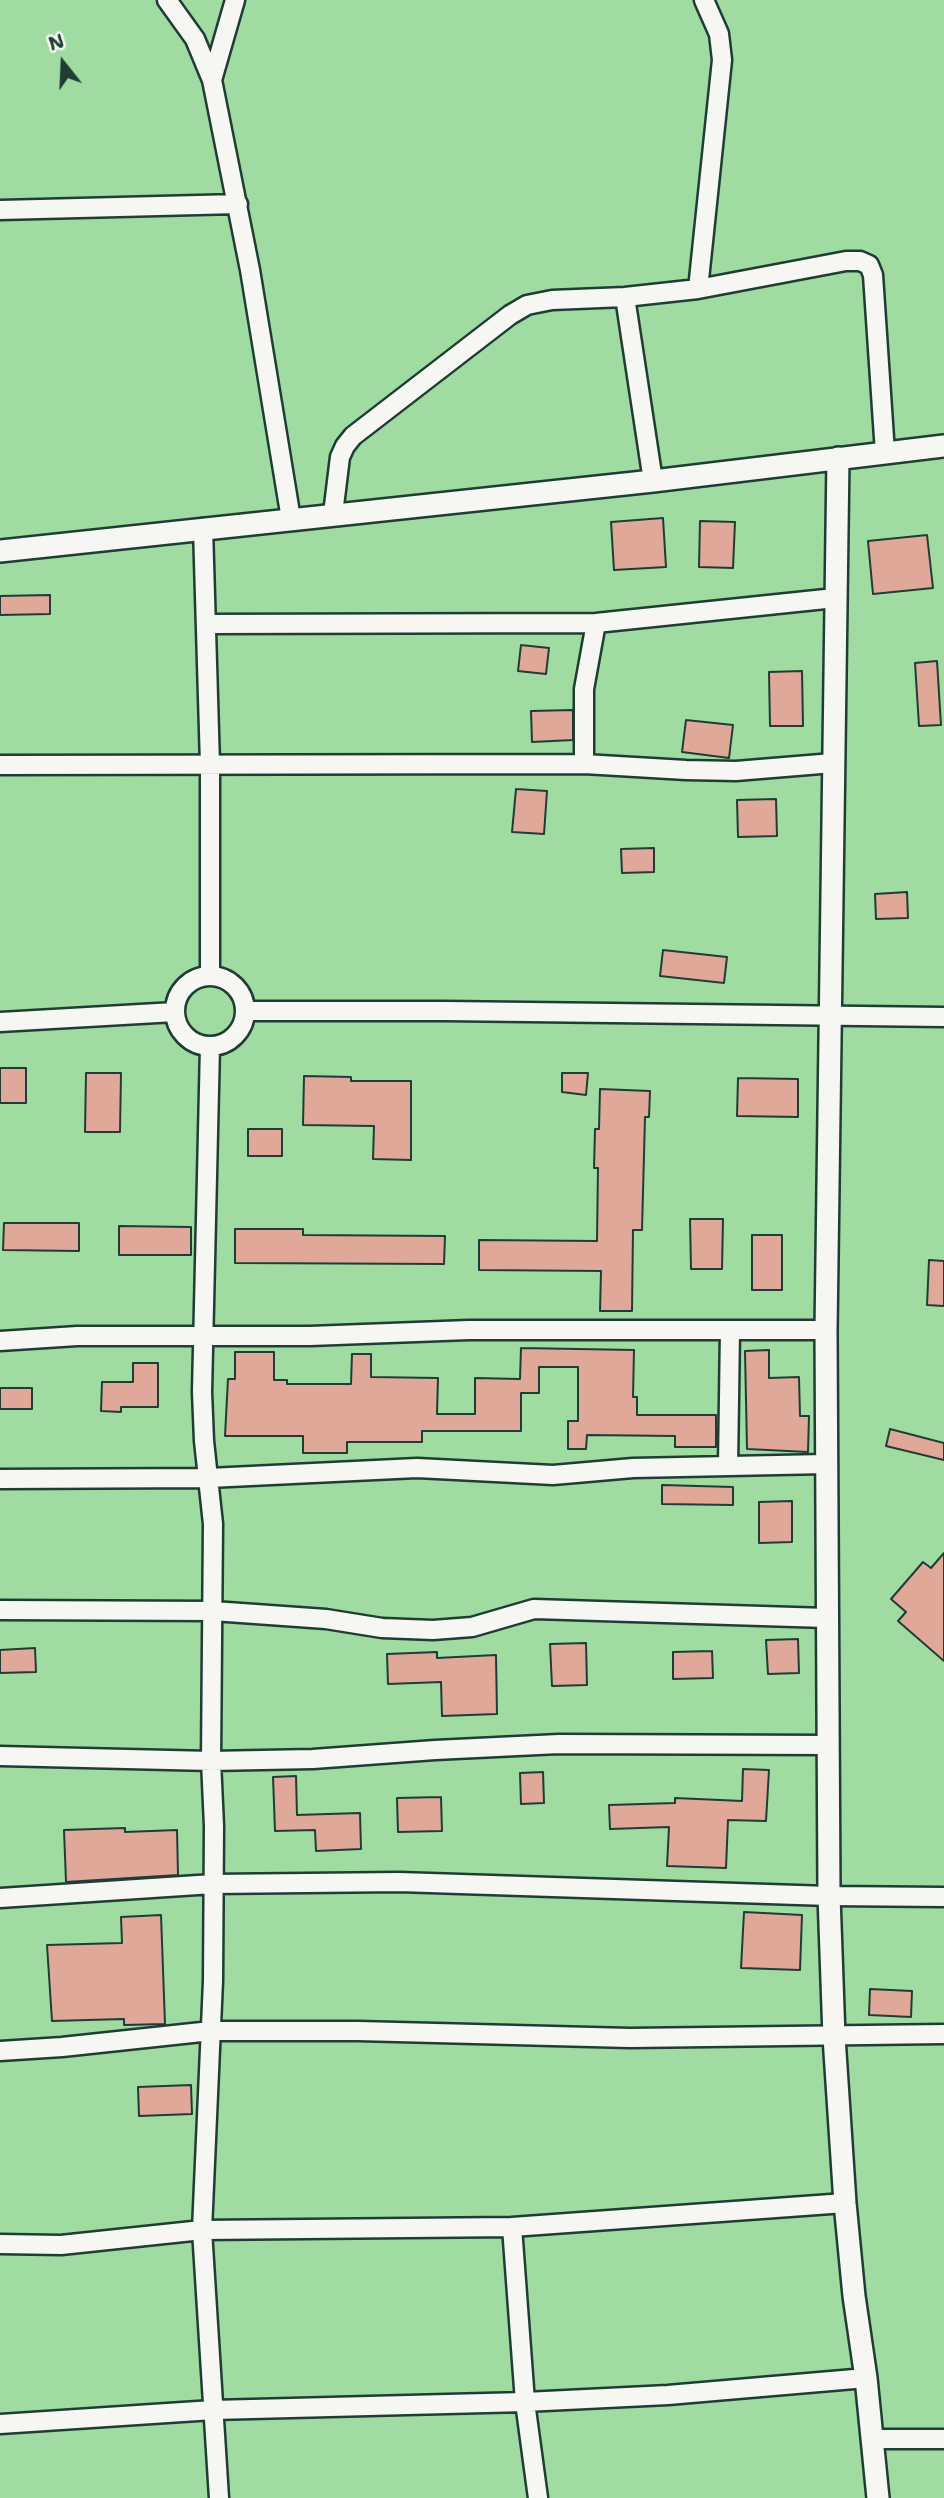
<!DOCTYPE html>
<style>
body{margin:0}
#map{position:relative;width:944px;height:2498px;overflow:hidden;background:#efdfd7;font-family:"Shantell Sans",sans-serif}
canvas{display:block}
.north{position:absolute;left:28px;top:28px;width:70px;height:70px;-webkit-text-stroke:5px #f6f6f2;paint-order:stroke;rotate:342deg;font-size:19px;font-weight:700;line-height:28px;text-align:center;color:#1f3d34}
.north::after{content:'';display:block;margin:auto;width:24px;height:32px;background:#1f3d34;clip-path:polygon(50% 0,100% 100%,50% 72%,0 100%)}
</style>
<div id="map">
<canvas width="944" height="2498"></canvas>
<div class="north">N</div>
</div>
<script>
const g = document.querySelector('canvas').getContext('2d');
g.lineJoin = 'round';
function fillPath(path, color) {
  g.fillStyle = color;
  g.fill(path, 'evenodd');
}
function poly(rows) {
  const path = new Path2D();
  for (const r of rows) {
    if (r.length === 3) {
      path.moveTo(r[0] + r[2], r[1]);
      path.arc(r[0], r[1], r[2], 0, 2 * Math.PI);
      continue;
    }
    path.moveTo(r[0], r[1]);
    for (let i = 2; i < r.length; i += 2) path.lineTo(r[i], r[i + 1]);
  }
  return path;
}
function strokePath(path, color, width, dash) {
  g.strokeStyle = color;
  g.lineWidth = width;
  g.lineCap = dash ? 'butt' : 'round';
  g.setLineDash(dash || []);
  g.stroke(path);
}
fillPath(poly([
 [0,0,944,0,944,2498,0,2498]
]), '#a0dba2');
const building = poly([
 [663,518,666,567,614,570,611,522,663,518],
 [700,521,735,522,733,568,699,567,700,521],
 [927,535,933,588,873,594,868,541,927,535],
 [50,595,50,614,0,615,0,596,50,595],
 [521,645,549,648,546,674,518,671,521,645],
 [937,661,941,725,919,726,915,663,937,661],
 [802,671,803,726,770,726,769,672,802,671],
 [573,710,573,740,532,742,531,711,573,710],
 [686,720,733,725,729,758,682,752,686,720],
 [516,789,547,791,544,834,512,832,516,789],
 [776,799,777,836,738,837,737,800,776,799],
 [654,848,654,872,622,873,621,849,654,848],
 [907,892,908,918,876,919,875,894,907,892],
 [663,950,727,957,724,983,660,976,663,950],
 [0,1068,26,1068,26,1103,0,1103,0,1068],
 [86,1073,121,1073,120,1132,85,1132,86,1073],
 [562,1073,588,1073,586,1095,562,1092,562,1073],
 [304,1076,351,1077,351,1081,411,1081,411,1160,373,1159,374,1126,303,1125,304,1076],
 [738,1078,798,1079,798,1117,737,1116,738,1078],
 [600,1089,650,1091,649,1117,645,1117,642,1230,633,1230,632,1311,600,1311,601,1271,479,1270,479,1240,597,1241,598,1168,594,1168,595,1129,599,1129,600,1089],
 [248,1129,282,1129,282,1156,248,1156,248,1129],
 [690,1219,723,1219,722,1269,691,1269,690,1219],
 [4,1223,79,1223,79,1251,3,1250,4,1223],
 [119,1226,191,1227,191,1255,119,1255,119,1226],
 [235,1229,303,1229,303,1235,445,1236,444,1264,235,1263,235,1229],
 [752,1235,782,1235,782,1290,752,1290,752,1235],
 [929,1260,944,1261,944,1306,927,1305,929,1260],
 [521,1348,634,1350,633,1397,637,1397,637,1415,716,1415,716,1447,675,1447,675,1436,587,1435,586,1449,568,1449,568,1421,578,1421,578,1367,539,1367,539,1393,521,1393,521,1431,422,1431,422,1442,347,1442,347,1453,303,1453,303,1436,225,1436,228,1379,235,1379,235,1352,274,1352,274,1380,287,1380,287,1384,351,1384,352,1354,371,1354,371,1377,438,1378,437,1414,475,1414,475,1378,520,1379,521,1348],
 [769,1350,769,1378,799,1377,800,1416,809,1416,808,1452,747,1449,745,1351,769,1350],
 [133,1363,158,1363,158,1407,121,1407,121,1412,101,1411,102,1382,133,1382,133,1363],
 [0,1388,32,1388,32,1409,0,1409,0,1388],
 [890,1429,944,1443,944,1460,886,1446,890,1429],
 [662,1485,733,1487,733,1505,662,1504,662,1485],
 [792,1501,792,1542,759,1543,759,1502,792,1501],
 [944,1553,944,1661,898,1621,906,1612,891,1599,923,1562,931,1568,944,1553],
 [798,1639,799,1673,768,1674,766,1640,798,1639],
 [586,1643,587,1685,552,1686,550,1644,586,1643],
 [35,1648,36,1672,0,1673,0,1650,35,1648],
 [712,1651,713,1678,673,1679,673,1652,712,1651],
 [437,1652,437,1658,496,1655,497,1714,442,1716,441,1682,388,1684,387,1654,437,1652],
 [743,1769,769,1770,766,1821,728,1820,726,1868,667,1866,669,1827,610,1829,609,1805,675,1803,675,1798,742,1801,743,1769],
 [543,1772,544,1803,521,1804,520,1773,543,1772],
 [296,1776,297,1815,360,1813,361,1849,316,1851,315,1830,275,1831,273,1777,296,1776],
 [441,1797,442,1831,398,1832,397,1798,441,1797],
 [125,1828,125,1832,177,1830,178,1875,66,1882,64,1830,125,1828],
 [744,1912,802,1915,800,1970,741,1968,744,1912],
 [161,1915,165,2024,124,2025,124,2019,52,2021,47,1945,122,1943,121,1917,161,1915],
 [870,1989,912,1991,911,2017,869,2015,870,1989],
 [191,2085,192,2114,139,2116,138,2087,191,2085]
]);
fillPath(building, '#e0a899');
strokePath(building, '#1f3d34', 2);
const minor = poly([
 [167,0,195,39,212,80,250,270,291,519],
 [212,80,235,0],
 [0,210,238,204],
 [698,289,722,60,719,34,704,0],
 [625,297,653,481],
 [333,514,340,457,345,446,353,436,510,315,527,305,552,300,625,297,698,289,846,261,860,261,869,265,873,275,885,453],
 [203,528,210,765,210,976],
 [206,624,596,623,835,598],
 [584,764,584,689,596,623],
 [0,765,584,764,686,770,736,771,833,763],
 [210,1011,35],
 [245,1011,444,1011,944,1017],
 [0,1022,175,1012],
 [210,1046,202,1392,204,1441,213,1524,211,1761,214,1826,213,1981,202,2230,219,2498],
 [0,1341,77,1336,310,1336,469,1330,826,1330],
 [728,1466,730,1330],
 [0,1479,209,1478,417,1468,553,1475,633,1468,826,1464],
 [0,1610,213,1611,326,1619,382,1628,433,1630,472,1627,534,1609,827,1618],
 [0,1756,211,1761,313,1759,435,1750,559,1744,829,1745],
 [0,1898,213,1884,399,1882,829,1896,944,1897],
 [0,2051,62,2047,211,2031,358,2031,630,2038,944,2034],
 [512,2227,525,2402,538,2498],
 [0,2244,61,2245,202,2230,512,2227,845,2203],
 [0,2424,213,2410,525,2402,668,2395,866,2378],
 [873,2439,944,2439]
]);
const tertiary = poly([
 [838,458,826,1330,829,1896,834,2037,845,2203,854,2296,866,2378,878,2498],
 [0,551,653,481,944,446]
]);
strokePath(minor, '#1f3d34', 23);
strokePath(tertiary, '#1f3d34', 26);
strokePath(minor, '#f6f6f2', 18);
strokePath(tertiary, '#f6f6f2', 21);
</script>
